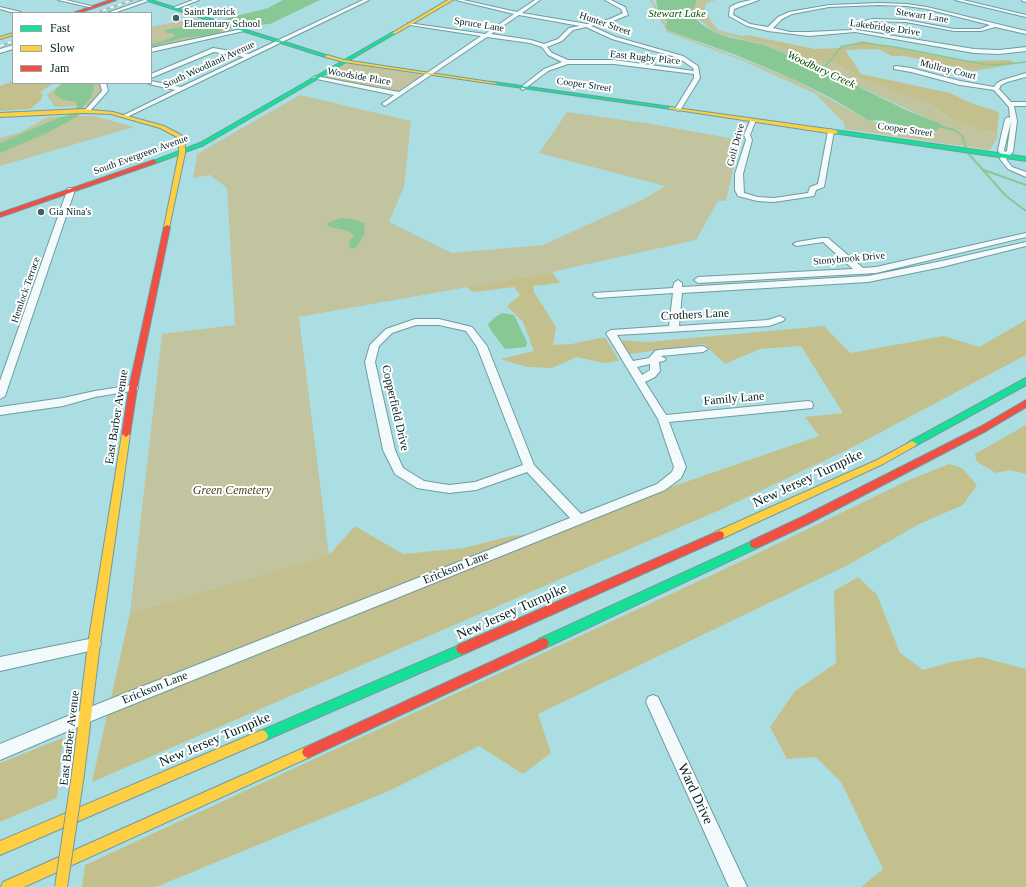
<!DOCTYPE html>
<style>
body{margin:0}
#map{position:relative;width:1026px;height:887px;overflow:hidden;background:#abdee3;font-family:"Times New Roman",serif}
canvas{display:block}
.legend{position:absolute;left:12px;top:12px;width:140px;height:72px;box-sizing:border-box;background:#fff;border:1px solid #9aa6a7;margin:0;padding:5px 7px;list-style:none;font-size:12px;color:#022023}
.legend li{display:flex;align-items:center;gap:8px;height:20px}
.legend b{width:20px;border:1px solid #9aa6a7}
</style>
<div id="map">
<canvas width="1026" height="887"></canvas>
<ul class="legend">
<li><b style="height:5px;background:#16e098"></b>Fast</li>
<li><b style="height:5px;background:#ffcf43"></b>Slow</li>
<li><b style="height:5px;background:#f24e42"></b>Jam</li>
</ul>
</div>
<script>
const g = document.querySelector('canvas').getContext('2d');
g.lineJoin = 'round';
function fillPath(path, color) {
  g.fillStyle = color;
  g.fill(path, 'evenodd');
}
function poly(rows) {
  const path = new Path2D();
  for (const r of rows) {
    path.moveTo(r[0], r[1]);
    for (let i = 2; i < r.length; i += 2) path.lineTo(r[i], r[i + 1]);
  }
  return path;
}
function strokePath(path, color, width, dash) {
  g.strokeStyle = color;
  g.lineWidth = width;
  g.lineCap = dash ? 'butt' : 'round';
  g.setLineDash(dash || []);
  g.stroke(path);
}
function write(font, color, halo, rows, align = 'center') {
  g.font = font + ' "Times New Roman",serif';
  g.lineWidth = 4;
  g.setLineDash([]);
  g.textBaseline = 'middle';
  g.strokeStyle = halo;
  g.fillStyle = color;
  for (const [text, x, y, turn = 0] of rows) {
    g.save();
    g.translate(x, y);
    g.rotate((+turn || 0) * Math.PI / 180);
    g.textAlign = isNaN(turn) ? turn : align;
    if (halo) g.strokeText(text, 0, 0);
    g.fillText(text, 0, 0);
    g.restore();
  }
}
fillPath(poly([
 [650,0,652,0,672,32,793,79,870,121,933,133,943,126,837,76,826,66,801,60,764,45,716,33,691,13,695,0,716,0,706,3,704,11,718,30,742,36,753,41,771,43,808,59,833,62,864,80,931,105,956,122,980,130,997,132,998,136,990,150,845,129,844,123,816,94,748,63,667,32],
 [194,18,236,31,151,48,151,27],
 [348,64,352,64,423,75,397,92,322,78,342,65],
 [62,83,100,83,104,91,89,106,55,107,47,95],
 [300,95,411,121,404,187,389,222,452,253,543,245,644,199,665,186,539,153,567,112,652,124,740,140,726,201,718,201,696,240,552,272,299,317,329,555,130,613,162,334,235,325,227,188,210,175,193,178,197,154],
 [71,116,94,116,134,127,0,166,0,138,21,132,48,117]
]), '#c2c49f');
fillPath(poly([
 [747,35,815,49,839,48,862,41,964,61,1010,60,1016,64,973,71,905,56,892,56,878,49,845,50,861,74,950,93,971,103,999,112,997,132,980,130,956,122,931,105,864,80,833,62,808,59,771,43,753,41,742,36],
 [13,81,13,83,54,83,40,92,43,95,40,101,30,109,0,111,0,86],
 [552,272,560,283,533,286,534,292,556,327,553,345,572,344,605,337,619,361,604,363,577,357,552,368,527,367,500,359,534,351,523,322,507,306,520,295,514,287,473,292,467,287],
 [1026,320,1026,355,853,447,722,509,92,782,130,613,329,555,355,526,403,554,464,548,511,536,551,532,633,500,819,436,805,417,843,413,801,346,760,349,725,364,704,344,629,354,624,347,622,340,648,342,824,326,850,353,944,336,979,347],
 [1026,425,1026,474,1010,470,996,473,977,462,975,454],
 [949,464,962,468,977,485,963,505,919,524,848,565,538,714,551,753,523,774,479,746,391,790,156,887,82,887,85,865,727,568,909,480],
 [858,577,877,595,900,653,923,670,951,662,981,657,1026,669,1026,887,861,887,883,869,841,782,816,757,787,759,770,727,795,691,836,663,834,591],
 [63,738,57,798,0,822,0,763]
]), '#c3c08d');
fillPath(poly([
 [283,0,320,0,270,24,256,25,234,25,223,28,220,32,211,35,182,38,151,47,151,44,164,41,175,36,172,33,166,33,164,30,195,25,218,26,232,22,224,19,268,8],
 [656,0,696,0,695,6,691,13,701,24,716,33,728,37,764,45,801,60,826,66,830,71,837,76,906,110,941,124,943,126,933,133,877,120,870,121,833,99,793,79,736,55,672,32,666,28,667,22,658,10],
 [62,83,94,83,94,90,92,92,91,97,78,114,80,115,49,132,0,153,0,143,56,119,72,114,77,106,76,102,64,100,55,95,55,91],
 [340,218,353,219,364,223,365,233,356,248,351,249,349,246,349,242,354,236,351,233,345,230,330,227,326,224],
 [502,313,514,315,527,342,526,347,505,349,492,332,488,325,489,323,494,318]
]), '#88c894');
strokePath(poly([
 [824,68,842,46,864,43,895,47,982,64,996,65,1026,62]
]), '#88c894', 1.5);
strokePath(poly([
 [939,126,954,130,962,135,966,147],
 [967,152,1006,196,1026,211],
 [984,170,1026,185]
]), '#88c894', 2);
const street = poly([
 [58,0,66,0,95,7,93,8,58,0],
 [144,0,151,0,114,13,107,13,144,0],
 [193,0,199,0,176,9,172,8,193,0],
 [363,0,369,0,127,117,122,116,175,90,149,84,148,83,151,83,151,81,181,87,244,57,214,52,151,78,151,74,213,48,249,54,363,0],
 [456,0,463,0,517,12,535,0,540,0,522,13,587,24,610,19,623,13,621,9,605,0,611,0,625,7,628,15,613,21,591,26,616,37,683,56,698,66,700,78,681,109,678,111,675,109,694,78,694,74,614,64,568,64,548,71,523,90,521,89,521,87,544,69,562,62,548,55,542,47,530,43,487,37,385,106,382,104,383,103,394,95,312,78,315,76,399,92,481,36,410,25,408,23,485,34,514,14,456,0],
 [519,15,580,26,569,28,558,39,544,44,531,40,491,34,519,15],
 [586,27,612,39,679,58,693,68,694,71,614,60,568,60,552,53,547,47,562,41,573,30,586,27],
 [751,0,759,0,734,9,733,15,750,24,768,27,778,17,789,12,829,5,879,3,907,4,927,7,1026,31,1026,34,995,27,981,31,954,31,906,22,873,21,859,24,855,28,857,30,974,49,999,50,1026,47,1026,51,999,54,974,53,855,32,809,36,768,31,747,26,729,16,730,7,738,3,751,0],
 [879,5,907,6,927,9,990,25,980,29,954,29,906,20,873,19,852,24,851,28,852,30,809,32,790,32,773,28,782,19,792,14,829,7,879,5],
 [955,0,963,0,1026,15,1026,17,955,0],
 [1022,0,1026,0,1026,2,1022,1,1022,0],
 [0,7,21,12,21,13,14,13,0,9,0,7],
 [242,29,244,31,151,52,151,48,242,29],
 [13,45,13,49,0,53,0,49,13,45],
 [896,66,911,68,960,81,994,87,997,83,1003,80,1026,73,1026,77,1007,82,1001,85,999,89,1011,102,1026,102,1026,106,1014,106,1017,121,1013,152,1006,159,1012,167,1026,172,1026,177,1008,169,1000,159,1001,156,998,150,1005,119,1008,117,1010,118,1009,107,994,90,960,85,911,72,894,69,894,67,896,66],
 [1011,121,1007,151,1005,152,1004,150,1011,121],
 [100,83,106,83,108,91,89,112,85,112,85,110,102,91,100,83],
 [751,119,756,120,750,135,752,140,743,174,744,193,758,197,774,198,808,193,810,187,818,184,828,131,831,129,834,131,824,187,816,190,814,196,774,202,757,201,738,196,735,190,735,174,746,140,744,135,751,119],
 [68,188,71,188,75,190,5,396,0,399,0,381,68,188],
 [1026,233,1026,237,876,273,698,283,694,280,698,277,853,269,823,242,797,246,793,244,797,242,821,238,828,238,863,268,876,267,1026,233],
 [1026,242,1026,246,942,267,868,282,682,293,679,326,768,320,780,316,785,319,783,321,769,326,617,335,633,361,649,358,655,351,658,350,703,346,708,349,703,352,661,356,666,359,664,361,659,362,660,371,655,377,645,382,666,415,808,401,812,402,813,405,812,408,669,422,686,467,681,478,665,490,89,722,0,760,0,744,85,709,570,518,527,472,476,490,449,493,417,488,395,474,383,450,365,362,370,345,386,329,415,319,439,319,472,327,487,346,534,465,581,514,657,484,672,472,674,467,658,419,606,333,611,330,669,326,673,293,597,298,593,295,594,293,673,288,674,283,678,280,682,283,682,287,868,276,942,261,1026,242],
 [416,325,439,325,466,331,477,347,523,465,475,482,449,485,424,481,403,468,395,450,375,362,379,346,392,333,416,325],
 [650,364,650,370,642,375,637,367,650,364],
 [133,385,137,386,138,388,137,390,95,397,63,406,0,415,0,407,63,398,95,391,133,385],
 [94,638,99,640,101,644,99,648,94,650,0,671,0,657,94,638],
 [653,695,658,697,747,887,729,887,646,702,648,697,653,695]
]);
const fast = poly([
 [145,0,151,0,329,56,325,57,145,0],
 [393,32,396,33,204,145,156,163,151,162,200,143,393,32],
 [493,82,671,107,673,108,671,109,495,84,493,84,493,82],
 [835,130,1026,157,1026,161,833,133,833,131,835,130],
 [1026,378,1026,385,915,446,912,447,907,444,909,442,1026,378],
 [755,540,759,541,760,544,759,547,547,647,543,648,539,647,537,643,539,639,755,540],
 [462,644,466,645,468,649,466,653,266,740,262,742,258,740,256,736,258,732,462,644]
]);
const slow = poly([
 [448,0,453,0,395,34,392,33,448,0],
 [13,33,13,35,0,39,0,37,13,33],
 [327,55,344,60,497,83,495,84,344,62,325,57,327,55],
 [669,107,835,130,838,132,835,134,671,109,669,109,669,107],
 [82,109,113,112,164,126,181,135,185,144,185,153,169,228,164,227,179,153,179,144,177,137,160,128,111,114,82,113,0,117,0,113,82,109],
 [126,431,130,434,100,644,84,774,83,779,78,780,73,779,72,774,88,644,122,434,126,431],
 [912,441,917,444,915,446,883,464,723,538,719,539,715,538,714,535,715,532,877,460,912,441],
 [262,730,266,732,268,736,266,740,0,855,0,841,262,730],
 [308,746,312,748,314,752,312,756,24,887,1,887,3,882,308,746]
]);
const jam = poly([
 [110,0,116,0,79,13,73,13,110,0],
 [154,160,156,161,156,163,0,217,0,213,154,160],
 [167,225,170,227,137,388,130,434,126,437,122,434,129,388,164,227,167,225],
 [1026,400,1026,407,986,431,810,523,759,547,755,548,751,547,750,544,751,541,802,517,980,427,1026,400],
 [719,531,723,532,724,535,723,538,466,653,462,654,458,653,456,649,458,645,719,531],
 [543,638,547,639,549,643,547,647,312,756,308,758,304,756,302,752,304,748,543,638]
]);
strokePath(street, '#709b9f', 2);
strokePath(fast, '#709b9f', 2);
strokePath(slow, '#709b9f', 2);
strokePath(jam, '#709b9f', 2);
fillPath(street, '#f2fafb');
fillPath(fast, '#16e098');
fillPath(slow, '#ffcf43');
fillPath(jam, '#f24e42');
const rail = poly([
 [95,13,133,0],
 [0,46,13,41]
]);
strokePath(rail, '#a9b5b6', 2);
strokePath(rail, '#fff', 1.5, [4]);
const slowBridge = poly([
 [61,887,78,774]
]);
strokePath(slowBridge, '#709b9f', 14, []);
strokePath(slowBridge, '#ffcf43', 12);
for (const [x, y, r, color] of [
 [176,18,4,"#3d6266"],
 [41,212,4,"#3d6266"]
]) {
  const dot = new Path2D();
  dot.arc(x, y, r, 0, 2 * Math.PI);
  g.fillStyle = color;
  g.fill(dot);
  strokePath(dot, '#fff', 1.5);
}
write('10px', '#022023', '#fff', [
 ["Saint Patrick",184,12],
 ["Elementary School",184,24],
 ["Gia Nina's",49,212]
], 'left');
write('10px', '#022023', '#fff', [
 ["Stewart Lane",922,16,9],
 ["Hunter Street",605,24,19],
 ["Spruce Lane",479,25,9],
 ["Lakebridge Drive",885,28,8],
 ["East Rugby Place",645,58,6],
 ["South Woodland Avenue",209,65,-25],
 ["Mullray Court",948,70,14],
 ["Woodside Place",359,77,10],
 ["Cooper Street",584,85,8],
 ["Cooper Street",905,130,8],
 ["Golf Drive",736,145,-75],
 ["South Evergreen Avenue",141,155,-20],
 ["Stonybrook Drive",849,259,-5],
 ["Hemlock Terrace",26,290,-71]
]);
write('italic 11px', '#055001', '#fff', [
 ["Stewart Lake",677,14],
 ["Woodbury Creek",821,70,25]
]);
write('12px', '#022023', '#fff', [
 ["Crothers Lane",695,315,-3],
 ["Family Lane",734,399,-5],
 ["Copperfield Drive",395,408,77],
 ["East Barber Avenue",117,417,-81],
 ["Erickson Lane",456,568,-22],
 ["Erickson Lane",155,688,-22],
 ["East Barber Avenue",70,738,-83]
]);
write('italic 12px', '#523e16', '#fff', [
 ["Green Cemetery",232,491]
]);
write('14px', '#022023', '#fff', [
 ["New Jersey Turnpike",808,479,-25],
 ["New Jersey Turnpike",512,612,-24],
 ["New Jersey Turnpike",215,740,-23],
 ["Ward Drive",695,794,65]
]);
</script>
